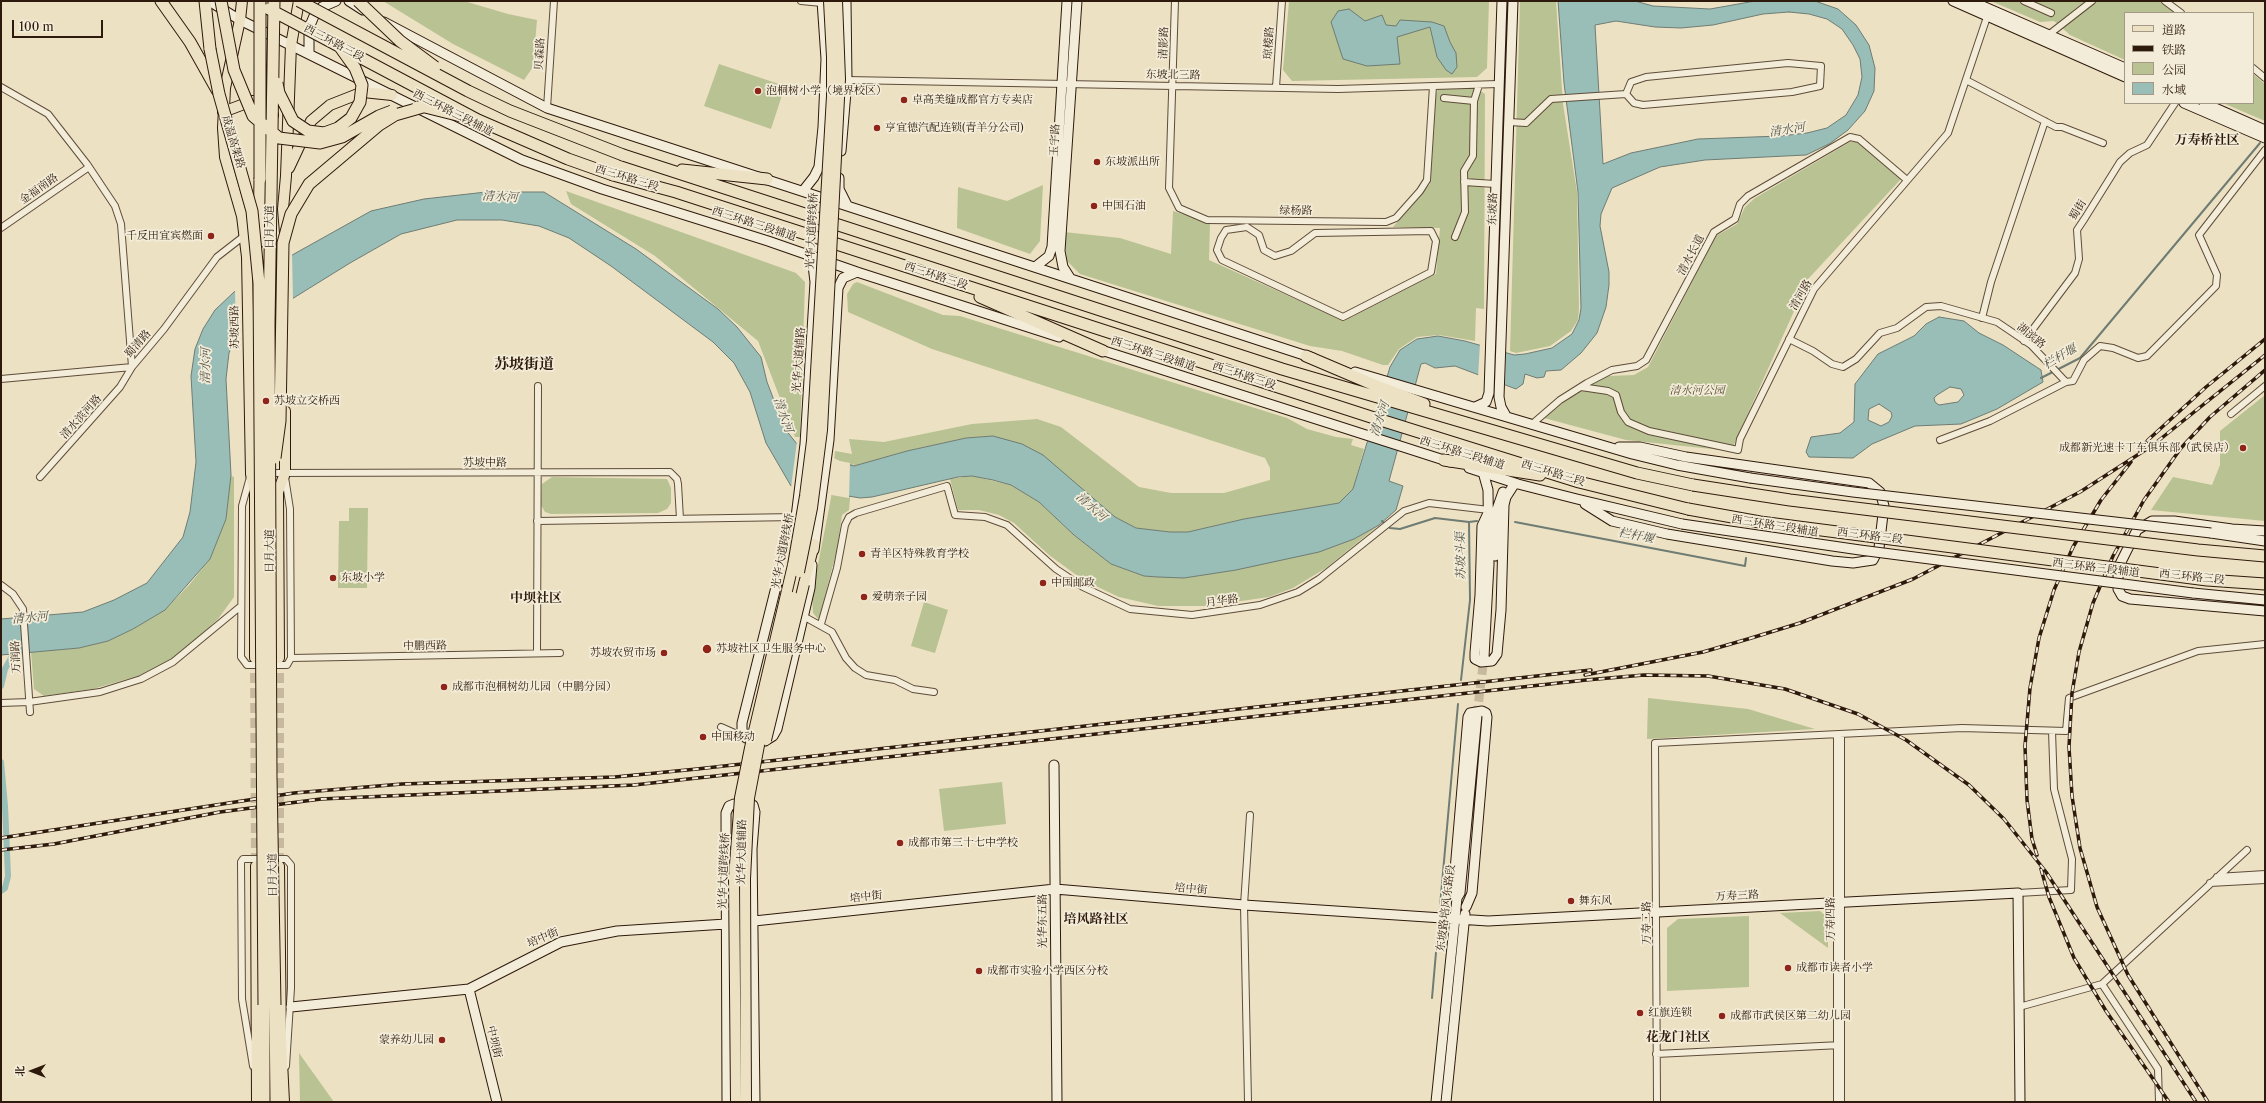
<!DOCTYPE html>
<meta charset="utf-8">
<style>
body{margin:0}
#map{position:relative;width:2266px;height:1103px;overflow:hidden;background:#ede1c3;font-family:"Libre Caslon Text","Noto Serif SC",serif}
canvas{display:block}
.frame{position:absolute;inset:0;border:2px solid #2e1a0c;pointer-events:none}
.legend{position:absolute;left:2124px;top:12px;width:130px;height:92px;box-sizing:border-box;background:#f3ecd8;border:1px solid #a49886;margin:0;padding:5px 7px;list-style:none;font-size:12px;color:#2e1a0c}
.legend li{display:flex;align-items:center;gap:8px;height:20px}
.legend b{width:20px;border:1px solid #a49886}
.north{position:absolute;left:12px;top:1051px;width:40px;height:40px;-webkit-text-stroke:3px #f3ecd8;paint-order:stroke;rotate:270deg;font-size:11px;font-weight:700;line-height:16px;text-align:center;color:#2e1a0c}
.north::after{content:'';display:block;margin:auto;width:14px;height:18px;background:#2e1a0c;clip-path:polygon(50% 0,100% 100%,50% 72%,0 100%)}
.scale{position:absolute;left:12px;top:20px;width:91px;height:18px;box-sizing:border-box;border:2px solid #2e1a0c;border-top:0;padding-left:5px;font-size:12px;line-height:14px;white-space:nowrap;color:#2e1a0c;-webkit-text-stroke:3px #f3ecd8;paint-order:stroke}
</style>
<div id="map">
<canvas width="2266" height="1103"></canvas>
<div class="frame"></div>
<ul class="legend">
<li><b style="height:5px;background:#ede1c3"></b>道路</li>
<li><b style="height:5px;background:#2e1a0c"></b>铁路</li>
<li><b style="height:11px;background:#b9c293"></b>公园</li>
<li><b style="height:11px;background:#99bdb7"></b>水域</li>
</ul>
<div class="north">北</div>
<div class="scale">100 m</div>
</div>
<script>
const g = document.querySelector('canvas').getContext('2d');
g.lineJoin = 'round';
function fillPath(path, color) {
  g.fillStyle = color;
  g.fill(path, 'evenodd');
}
function poly(rows) {
  const path = new Path2D();
  for (const r of rows) {
    path.moveTo(r[0], r[1]);
    for (let i = 2; i < r.length; i += 2) path.lineTo(r[i], r[i + 1]);
  }
  return path;
}
function strokePath(path, color, width, dash) {
  g.strokeStyle = color;
  g.lineWidth = width;
  g.lineCap = dash ? 'butt' : 'round';
  g.setLineDash(dash || []);
  g.stroke(path);
}
function write(font, color, halo, rows, align = 'center') {
  g.font = font + ' "Libre Caslon Text","Noto Serif SC",serif';
  g.lineWidth = 3.5;
  g.setLineDash([]);
  g.textBaseline = 'middle';
  g.strokeStyle = halo;
  g.fillStyle = color;
  for (const [text, x, y, turn = 0] of rows) {
    g.save();
    g.translate(x, y);
    g.rotate((+turn || 0) * Math.PI / 180);
    g.textAlign = isNaN(turn) ? turn : align;
    if (halo) g.strokeText(text, 0, 0);
    g.fillText(text, 0, 0);
    g.restore();
  }
}
fillPath(poly([
 [383,1,464,1,508,14,537,20,533,67,524,80,453,44],
 [1289,1,1489,1,1487,68,1477,77,1292,81,1283,70],
 [1520,1,1556,1,1563,104,1577,192,1579,308,1578,320,1571,331,1550,346,1516,353,1510,351],
 [1991,1,2160,1,2175,13,2125,13,2125,60,2070,35,2054,21,2040,22],
 [719,64,785,86,771,129,704,106],
 [2253,74,2265,84,2265,121,2223,103,2253,103],
 [1476,88,1485,94,1484,309,1476,308,1475,341,1439,335,1417,337,1399,349,1388,365,1383,365,1342,351,1310,346,1080,274,1067,261,1064,232,1120,238,1171,254,1173,211,1210,223,1209,260,1344,321,1436,274,1440,228,1393,227,1430,184,1435,97,1438,89],
 [1850,142,1858,142,1902,178,1809,278,1731,451,1626,440,1544,418,1574,394,1608,376,1634,375,1648,367,1716,236,1737,224,1745,207,1755,198],
 [1043,185,1040,241,1030,254,957,228,958,187,1007,201],
 [566,191,796,273,805,282,800,437,795,437,758,341,655,256,571,204],
 [857,282,943,315,960,316,1287,418,1307,429,1336,437,1353,439,1351,445,1364,449,1353,489,1339,503,1244,519,1188,532,1170,532,1136,528,1115,517,993,436,966,438,907,451,854,466,853,463,849,510,842,515,837,549,819,620,813,613,812,595,831,498,835,451,852,454,849,439,884,442,972,424,1037,419,1061,427,1139,487,1171,493,1224,493,1270,480,1270,468,1265,458,932,349,848,312,847,294,853,284],
 [2265,395,2265,521,2151,510,2173,477,2212,485,2220,465,2220,431],
 [231,476,234,477,234,597,218,619,190,645,167,662,141,675,93,689,44,696,34,689,31,652,79,648,108,641,133,629,165,610,190,584,210,559,226,519],
 [972,476,1011,485,1039,502,1074,535,1111,564,1144,576,1184,578,1236,570,1354,539,1379,525,1326,568,1293,588,1269,597,1207,606,1158,606,1119,597,1083,580,1049,555,1014,523,999,515,979,510,958,510,950,479],
 [552,477,667,479,671,488,671,503,667,509,658,513,551,514,545,512,541,505,542,484],
 [349,508,368,508,367,588,338,588,339,521,349,521],
 [924,602,948,610,935,653,911,646],
 [1648,698,1748,709,1815,729,1647,739],
 [1002,782,1006,824,944,831,939,789],
 [1820,911,1828,918,1828,948,1780,913],
 [1749,916,1749,987,1667,991,1667,928,1678,919],
 [299,1053,334,1102,300,1102]
]), '#b9c293');
const water = poly([
 [1558,1,1635,1,1653,6,1710,9,1755,1,1815,1,1838,9,1856,25,1869,45,1875,68,1874,91,1865,111,1848,130,1829,144,1806,155,1705,160,1660,167,1612,188,1601,214,1600,226,1609,272,1609,285,1606,307,1597,333,1581,353,1561,370,1546,371,1544,377,1537,378,1525,374,1523,384,1516,389,1455,366,1435,368,1425,363,1421,364,1389,481,1403,486,1396,510,1379,525,1354,539,1319,552,1236,570,1184,578,1158,577,1144,576,1111,564,1074,535,1039,502,1011,485,993,480,972,476,958,477,872,497,860,498,791,486,766,443,750,392,734,363,713,342,611,266,569,238,539,226,502,220,457,220,401,234,350,263,237,333,229,353,226,379,231,475,226,519,210,559,165,610,133,629,108,641,79,648,1,655,1,619,83,612,114,600,147,583,183,537,190,512,196,462,191,376,195,349,203,329,215,310,234,292,294,254,371,211,424,199,486,192,544,192,636,249,718,309,737,327,761,357,767,382,785,429,797,444,839,462,854,466,907,451,966,438,993,436,1022,444,1043,455,1115,517,1136,528,1170,532,1188,532,1244,519,1339,503,1353,489,1390,367,1400,350,1417,339,1438,336,1465,341,1514,355,1525,354,1552,348,1572,334,1579,320,1581,308,1578,192,1564,83,1558,1],
 [1789,12,1809,14,1827,19,1842,29,1853,45,1860,59,1862,77,1858,95,1846,115,1827,128,1807,133,1780,136,1698,139,1631,153,1603,164,1595,25,1616,21,1655,27,1681,28,1713,25,1763,14,1789,12],
 [1349,9,1365,21,1382,15,1386,25,1396,26,1400,20,1432,22,1444,26,1450,42,1456,53,1457,67,1452,74,1446,70,1437,57,1430,27,1397,37,1400,64,1367,66,1343,59,1331,22,1338,11,1349,9],
 [1939,317,1964,321,1979,333,2003,345,2041,370,2043,382,1997,409,1961,424,1915,426,1872,444,1853,458,1809,457,1806,452,1811,437,1840,433,1854,422,1855,384,1878,354,1914,336,1926,324,1939,317],
 [1950,387,1961,389,1964,395,1958,402,1939,405,1935,402,1934,398,1937,395,1950,387],
 [1879,404,1891,412,1892,416,1889,422,1881,426,1868,420,1869,409,1879,404]
]);
fillPath(water, '#99bdb7');
strokePath(water, '#6e7c73', 1);
fillPath(poly([
 [292,253,293,300,239,335,236,342,235,289],
 [1480,343,1506,350,1505,387,1478,378],
 [797,441,840,461,850,463,849,498,791,488]
]), '#ede1c3');
strokePath(poly([
 [2041,378,2080,358,2260,143],
 [1382,521,1390,528,1400,529,1435,518,1469,522,1470,600,1461,680],
 [1469,522,1477,521],
 [1515,522,1745,566,1746,558],
 [1440,906,1458,704],
 [1432,998,1437,941]
]), '#6e7c73', 2);
strokePath(poly([
 [1,686,5,669,17,647],
 [1,762,5,806,8,876,5,888,1,891]
]), '#99bdb7', 6);
strokePath(poly([
 [1477,715,1484,657]
]), '#c7b99e', 9, [9, 4.5]);
strokePath(poly([
 [255,658,256,866],
 [279,658,279,866]
]), '#c7b99e', 10, [10, 5]);
const street = poly([
 [801,1,822,3],
 [1175,1,1169,188,1179,208,1207,220,1386,222,1396,218,1420,191,1427,180,1433,86],
 [2024,1,2051,13],
 [2165,1,2181,13],
 [2047,36,2092,1],
 [2253,68,2265,78],
 [847,80,1338,89,1498,84],
 [1966,80,2056,127,2062,127,2103,143],
 [1,87,48,114,87,164,115,206,121,224,132,367,120,387,40,477],
 [1276,87,1282,1],
 [1444,98,1474,101],
 [547,108,554,1],
 [1509,122,1526,123,1551,99,1626,94,1634,103,1643,105,1792,92,1820,86,1821,66,1788,63,1646,77,1631,82,1626,94],
 [1464,182,1495,184],
 [1247,227,1259,235,1264,250,1275,256,1291,251,1315,233,1431,231,1436,241,1431,272,1343,317,1222,260,1217,250,1221,238,1226,230,1247,227],
 [1,228,89,167],
 [1455,237,1465,212,1464,171,1473,156,1474,101,1479,85],
 [1982,318,1991,282,2045,121],
 [1789,339,1813,351,1832,364,1843,367,1856,359,1880,333,1897,328,1926,307,1941,306,1997,322,2031,345,2066,382,2073,381,2084,360,2100,346,2113,348,2138,358,2147,356,2216,286,2217,275,2199,235,2265,150],
 [2024,341,2075,273,2079,259,2077,230,2085,218,2120,162,2130,153,2147,145,2175,103],
 [1,379,132,367,164,329,217,257,244,236],
 [1581,387,1608,391,1616,395,1621,412,1628,422,1649,431,1738,450,1740,439,1814,289,1948,133,1988,14],
 [2231,414,2265,386],
 [1531,425,1560,400,1587,383,1612,370,1637,366,1646,360,1714,232,1735,219,1740,204,1748,196,1850,137,1859,139,1907,180],
 [1940,440,1990,421,2066,382],
 [268,473,670,472,677,479,678,484,680,519],
 [250,477,242,506,241,657,247,665,287,665,291,658,290,509,285,477],
 [537,521,796,517],
 [1,585,13,594,23,609,30,712],
 [803,616,832,632,846,658,855,668,866,675,895,680,913,689,934,692],
 [821,624,837,568,845,525,849,517,856,513,947,486,955,515,985,517,1007,525,1056,569,1083,587,1130,609,1192,615,1260,605,1298,592,1319,579,1404,511,1429,503,1489,510],
 [537,653,538,386],
 [291,658,560,653],
 [1,703,29,702,100,692,141,679,173,662,241,606],
 [721,727,746,738],
 [1837,735,1837,1102],
 [1841,735,1841,1102],
 [2217,877,2265,874],
 [2210,883,2265,880],
 [2018,893,2071,890,2072,859,2054,789,2052,731],
 [2102,984,2158,1069,2159,1102],
 [2019,1007,2102,984,2247,850],
 [1656,1054,1841,1045],
 [253,1066,242,999,241,862,243,859,286,859,291,865,291,988,286,1066],
 [1248,1102,1244,905,1250,815],
 [1657,1102,1655,743,1962,728,2066,731,2069,698,2198,651,2265,644]
]);
const secondary = poly([
 [209,1,240,20,522,160,602,189,768,241,857,272,1059,337],
 [349,1,363,10],
 [1953,1,2125,77],
 [1971,1,2125,68],
 [384,22,547,108,1313,358],
 [309,53,309,28,314,16,322,7,336,1],
 [2184,103,2265,138],
 [2204,103,2265,130],
 [841,151,847,80,846,1],
 [839,178,839,189,847,205],
 [803,191,814,177,819,167,823,127,826,59,822,1],
 [1035,267,1049,256,1052,247,1067,1],
 [1070,278,1063,267,1060,251,1077,1],
 [1098,349,1450,462],
 [1355,372,1632,454,1677,465,1750,478],
 [1475,407,1486,402,1489,393,1502,1],
 [1506,416,1501,407,1499,397,1513,1],
 [1469,468,1518,484,1577,499,1682,524],
 [1483,472,1488,490,1489,564,1484,657],
 [1585,504,1612,521,1667,534,1832,561,1853,563,1873,560,1879,548,1884,506,1880,492,1869,483,1686,457,1640,447,1619,447],
 [1489,511,1482,526,1480,595,1475,653,1475,659,1481,662,1492,661,1497,654,1501,610,1504,505,1506,497,1513,486],
 [2265,531,2232,529,2174,521,2152,521,2137,530,2118,568,2118,589,2122,596,2130,599,2265,611],
 [2211,533,2265,541],
 [789,548,796,517,805,444,815,282,813,265,806,253],
 [814,550,829,440,838,288,843,278,857,272],
 [1495,556,1496,512,1503,492],
 [785,560,778,579,742,723,742,730,746,738,756,741,765,741,773,736,777,729,810,588,812,565],
 [2193,593,2265,600],
 [1054,765,1057,1102],
 [1457,898,1453,894,1468,717,1470,713,1482,711,1486,713,1487,717,1472,893,1466,907],
 [469,989,497,1102],
 [291,1007,469,989,561,942,617,931,726,924,1055,889,1244,905,1488,921,2018,893,2020,1102],
 [727,1102,726,813,729,806,734,804,750,804,753,805,755,812,752,849,755,1102],
 [1436,1102,1457,898,1460,893,1477,715],
 [1446,1102,1465,914]
]);
const primary = poly([
 [242,1,240,20,225,88,223,128,225,157,242,216,247,257,251,474,255,493,255,658],
 [223,112,252,101,266,102,273,115],
 [289,168,311,121,330,105,363,92,392,95],
 [285,233,283,209,286,176,291,45,299,1],
 [784,580,792,541],
 [804,584,814,544],
 [279,658,278,492,285,473,285,411],
 [256,866,257,1102],
 [279,866,281,1041,284,1102]
]);
const highway = poly([
 [161,1,190,42,217,90],
 [205,1,210,49],
 [623,155,1282,369,1637,473,1693,485],
 [682,170,767,179],
 [613,175,676,192,1371,417,1579,482,1688,509],
 [259,242,260,179],
 [980,297,1103,351],
 [1306,356,1379,387,1424,404],
 [1444,460,1540,475],
 [264,1005,264,1102],
 [275,1005,276,1102]
]);
strokePath(street, '#5e4c3a', 8);
strokePath(secondary, '#2e1a0c', 11);
strokePath(primary, '#2e1a0c', 12);
strokePath(highway, '#2e1a0c', 13);
strokePath(street, '#f3ecd8', 6);
strokePath(secondary, '#f3ecd8', 9);
strokePath(primary, '#ede1c3', 10);
strokePath(highway, '#ede1c3', 11);
const rail = poly([
 [2140,451,2148,440,2206,387,2265,339],
 [1585,675,1703,652,1748,639,1800,623,1913,579,2080,492,2153,445,2265,355],
 [1,838,294,793,402,784,615,777,697,769,1591,670],
 [1,850,54,844,220,812,321,799,634,785,1586,680,1644,675,1708,676,1785,689,1858,714,1906,740,1969,785,2004,819,2046,872,2196,1102],
 [2037,855,2032,839,2027,800,2025,746,2030,688,2039,638,2054,590,2073,547,2101,500,2131,462],
 [2041,869,2049,897,2074,958,2106,1011,2169,1102],
 [2208,1102,2128,975,2097,907,2080,848,2072,796,2069,747,2072,693,2079,652,2093,603,2113,556,2144,500,2181,448,2210,417,2265,370]
]);
strokePath(rail, '#2e1a0c', 3.5);
strokePath(rail, '#f3ecd8', 2, [6]);
const secondaryBridge = poly([
 [1750,478,1853,492,2211,533],
 [1682,524,1860,550,2193,593]
]);
const primaryBridge = poly([
 [799,572,812,508,822,430,840,79,837,1],
 [766,740,804,584],
 [736,1102,734,878,740,798,750,748,793,565,805,496,812,441,832,96,832,57,829,1],
 [746,1102,745,879,749,798,760,740,793,597]
]);
const highwayBridge = poly([
 [221,1,234,70,253,116,279,138,320,143,342,137,379,116,392,111],
 [274,1,269,325,271,777,275,1005],
 [299,1,468,91,510,111,623,155],
 [358,1,400,41,435,67],
 [269,9,478,120,568,159,613,175],
 [210,49,219,94,252,211,259,283,264,1005],
 [277,83,279,93,293,121,308,131,324,133,338,128,351,118,360,102,362,85,355,68,340,47],
 [417,107,425,107,461,116],
 [260,179,260,1],
 [275,458,280,421,283,243,291,214,309,184,379,125,395,115,423,107],
 [1693,485,1790,500,2198,550,2265,556],
 [1688,509,1760,522,2207,580,2265,584]
]);
strokePath(secondaryBridge, '#2e1a0c', 11, []);
strokePath(primaryBridge, '#2e1a0c', 12, []);
strokePath(highwayBridge, '#2e1a0c', 13, []);
strokePath(secondaryBridge, '#f3ecd8', 9);
strokePath(primaryBridge, '#ede1c3', 10);
strokePath(highwayBridge, '#ede1c3', 11);
for (const [x, y, r, color] of [
 [758,91,4,"#8f2418"],
 [904,100,4,"#8f2418"],
 [877,128,4,"#8f2418"],
 [1097,162,4,"#8f2418"],
 [1094,206,4,"#8f2418"],
 [211,236,4,"#8f2418"],
 [266,401,4,"#8f2418"],
 [2243,448,4,"#8f2418"],
 [862,554,4,"#8f2418"],
 [333,578,4,"#8f2418"],
 [1043,583,4,"#8f2418"],
 [864,597,4,"#8f2418"],
 [707,649,5,"#8f2418"],
 [664,653,4,"#8f2418"],
 [444,687,4,"#8f2418"],
 [703,737,4,"#8f2418"],
 [900,843,4,"#8f2418"],
 [1571,901,4,"#8f2418"],
 [1788,968,4,"#8f2418"],
 [979,971,4,"#8f2418"],
 [1640,1013,4,"#8f2418"],
 [1722,1016,4,"#8f2418"],
 [442,1040,4,"#8f2418"]
]) {
  const dot = new Path2D();
  dot.arc(x, y, r, 0, 2 * Math.PI);
  g.fillStyle = color;
  g.fill(dot);
  strokePath(dot, '#f3ecd8', 1.5);
}
write('11px', '#2e1a0c', '#f3ecd8', [
 ["西三环路三段",334,43,28],
 ["清影路",1164,43,-88],
 ["琼楼路",1269,43,-86],
 ["贝森路",540,54,-87],
 ["东坡北三路",1173,75,1],
 ["西三环路三段辅道",453,113,27],
 ["玉宇路",1055,140,-87],
 ["成温高架路",233,142,73],
 ["西三环路三段",627,178,17],
 ["金福南路",39,189,-35],
 ["东坡路",1493,209,-88],
 ["蜀街",2078,210,-59],
 ["绿杨路",1296,211],
 ["西三环路三段辅道",754,224,18],
 ["日月大道",270,227,-90],
 ["光华大道跨线桥",812,231,-87],
 ["清水长道",1691,255,-62],
 ["西三环路三段",936,276,18],
 ["清河路",1801,295,-60],
 ["苏坡西路",235,327,-91],
 ["湖滨路",2031,336,39],
 ["蜀清路",138,344,-49],
 ["西三环路三段辅道",1153,354,18],
 ["光华大道辅路",799,360,-86],
 ["西三环路三段",1244,376,18],
 ["清水滨河路",81,417,-48],
 ["西三环路三段辅道",1462,453,17],
 ["苏坡中路",485,463],
 ["西三环路三段",1553,473,17],
 ["西三环路三段辅道",1775,526,9],
 ["西三环路三段",1870,536,7],
 ["日月大道",270,551,-90],
 ["光华大道跨线桥",783,551,-79],
 ["西三环路三段辅道",2096,568,7],
 ["西三环路三段",2192,577,6],
 ["月华路",1222,601,-8],
 ["中鹏西路",425,646,-1],
 ["万润路",16,657,-93],
 ["光华大道辅路",742,852,-89],
 ["光华大道跨线桥",724,871,-88],
 ["日月大道",273,875,-91],
 ["培中街",1191,889,5],
 ["万寿三路",1737,896,-3],
 ["培中街",866,897,-6],
 ["东坡路培风东路段",1446,908,-83],
 ["万寿四路",1831,919,-90],
 ["光华东五路",1043,921,-90],
 ["万寿二路",1647,923,-90],
 ["培中街",543,938,-23],
 ["中坝街",494,1042,76]
]);
write('11px', '#2e1a0c', '#f3ecd8', [
 ["泡桐树小学（境界校区）",766,91],
 ["卓高美缝成都官方专卖店",912,100],
 ["亨宜德汽配连锁(青羊分公司)",885,128],
 ["东坡派出所",1105,162],
 ["中国石油",1102,206],
 ["千反田宜宾燃面",203,236,"right"],
 ["苏坡立交桥西",274,401],
 ["成都新光速卡丁车俱乐部（武侯店）",2235,448,"right"],
 ["青羊区特殊教育学校",870,554],
 ["东坡小学",341,578],
 ["中国邮政",1051,583],
 ["爱萌亲子园",872,597],
 ["苏坡社区卫生服务中心",716,649],
 ["苏坡农贸市场",656,653,"right"],
 ["成都市泡桐树幼儿园（中鹏分园）",452,687],
 ["中国移动",711,737],
 ["成都市第三十七中学校",908,843],
 ["舞东风",1579,901],
 ["成都市读者小学",1796,968],
 ["成都市实验小学西区分校",987,971],
 ["红旗连锁",1648,1013],
 ["成都市武侯区第二幼儿园",1730,1016],
 ["蒙养幼儿园",434,1040,"right"]
], 'left');
write('italic 11px', '#584c34', '#f3ecd8', [
 ["清水河公园",1697,391]
]);
write('italic 12px', '#535348', '#f3ecd8', [
 ["清水河",1787,130,-8],
 ["清水河",500,197,3],
 ["栏杆堰",2060,357,-31],
 ["清水河",206,366,-89],
 ["清水河",783,415,71],
 ["清水河",1380,419,-71],
 ["清水河",1091,507,42],
 ["栏杆堰",1636,536,11],
 ["苏坡斗渠",1461,556,-91],
 ["清水河",30,618,-5]
]);
write('bold 13px', '#2e1a0c', '#f3ecd8', [
 ["万寿桥社区",2207,140],
 ["中坝社区",536,598],
 ["培风路社区",1096,919],
 ["花龙门社区",1678,1037]
]);
write('bold 15px', '#2e1a0c', '#f3ecd8', [
 ["苏坡街道",524,365]
]);
</script>
